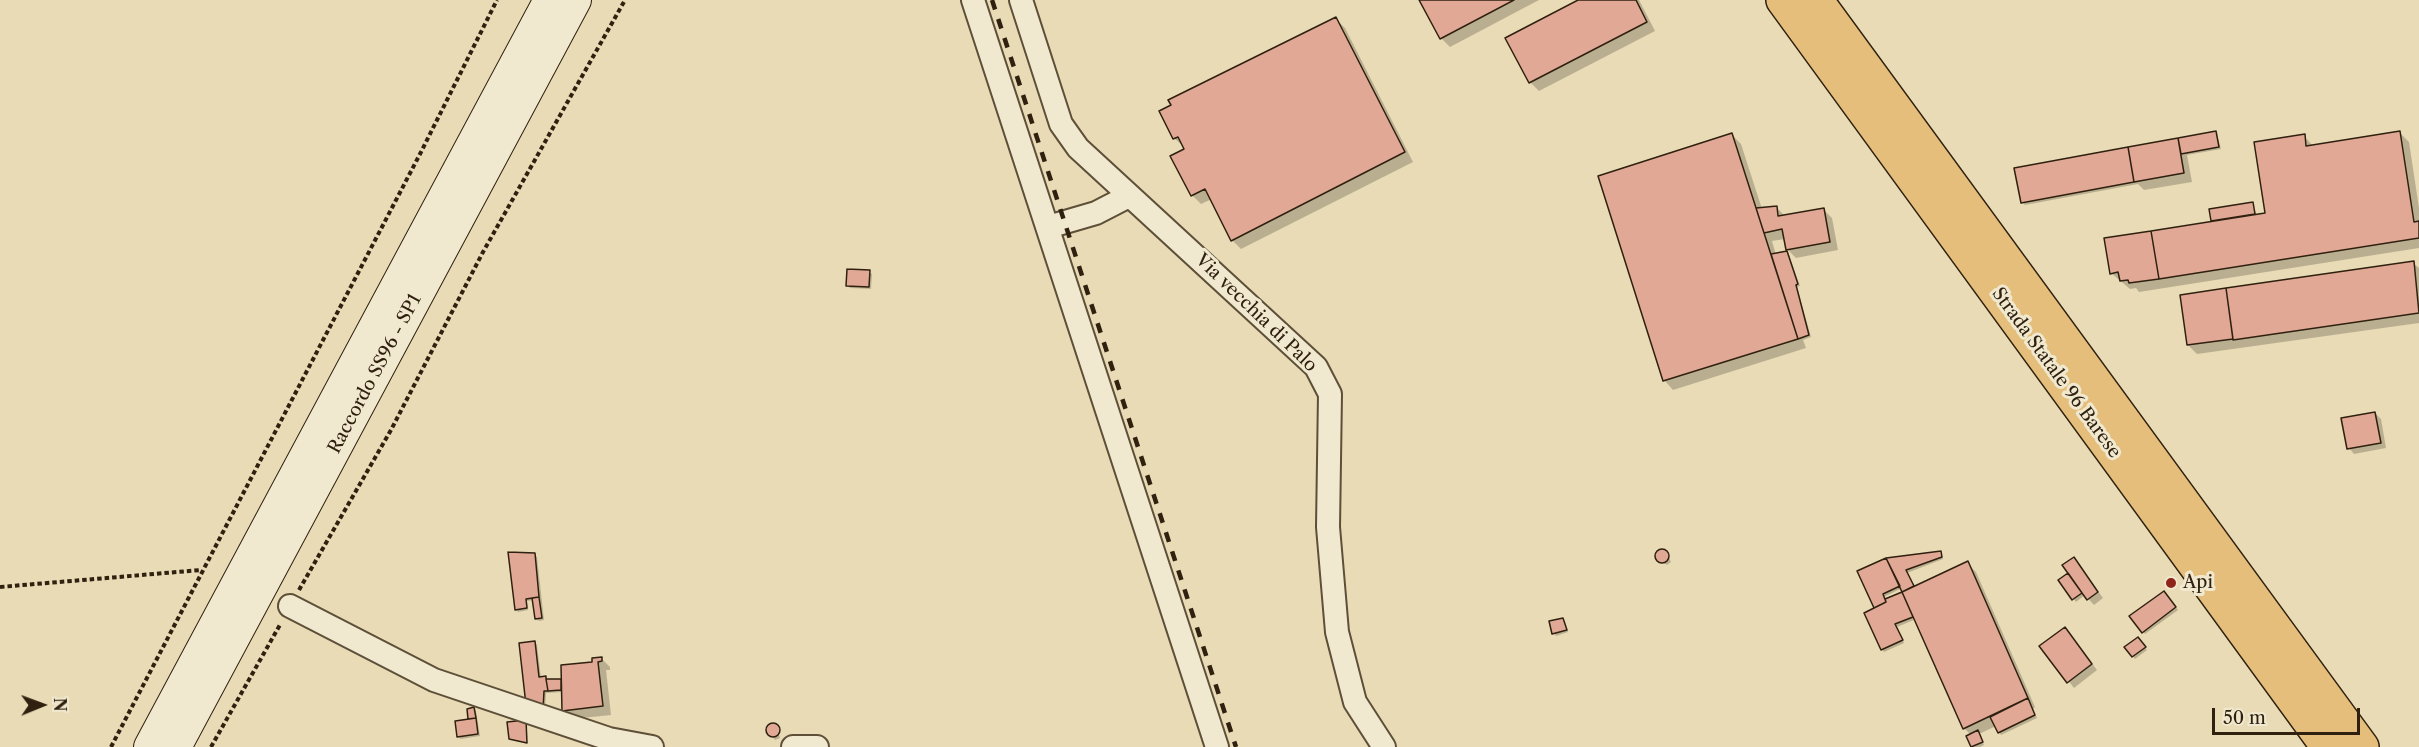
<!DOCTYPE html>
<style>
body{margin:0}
#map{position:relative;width:2419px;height:747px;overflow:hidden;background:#e8dbb5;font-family:"Libre Caslon Text",serif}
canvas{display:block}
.north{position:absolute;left:12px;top:675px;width:60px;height:60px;-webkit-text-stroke:4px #f0e8cf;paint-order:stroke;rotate:89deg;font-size:16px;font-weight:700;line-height:24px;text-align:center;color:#2f200f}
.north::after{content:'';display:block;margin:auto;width:21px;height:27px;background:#2f200f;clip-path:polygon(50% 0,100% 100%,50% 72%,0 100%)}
.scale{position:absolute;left:2212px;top:708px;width:148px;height:27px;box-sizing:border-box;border:3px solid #2f200f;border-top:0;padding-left:8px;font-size:18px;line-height:21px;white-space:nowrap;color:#2f200f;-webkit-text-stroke:4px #f0e8cf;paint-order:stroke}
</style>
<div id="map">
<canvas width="2419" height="747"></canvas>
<div class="north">N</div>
<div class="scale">50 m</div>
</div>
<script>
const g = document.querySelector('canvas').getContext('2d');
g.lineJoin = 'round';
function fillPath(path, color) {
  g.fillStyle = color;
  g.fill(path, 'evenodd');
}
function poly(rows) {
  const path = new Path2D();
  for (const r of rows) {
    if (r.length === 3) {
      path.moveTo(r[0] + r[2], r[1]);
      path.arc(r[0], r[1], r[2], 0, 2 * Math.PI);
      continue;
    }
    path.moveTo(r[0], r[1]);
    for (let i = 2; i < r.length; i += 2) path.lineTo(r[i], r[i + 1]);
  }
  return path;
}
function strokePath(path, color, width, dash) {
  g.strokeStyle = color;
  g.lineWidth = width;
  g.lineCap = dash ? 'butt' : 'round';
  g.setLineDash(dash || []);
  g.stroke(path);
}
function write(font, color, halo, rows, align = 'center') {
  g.font = font + ' "Libre Caslon Text",serif';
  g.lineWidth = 6;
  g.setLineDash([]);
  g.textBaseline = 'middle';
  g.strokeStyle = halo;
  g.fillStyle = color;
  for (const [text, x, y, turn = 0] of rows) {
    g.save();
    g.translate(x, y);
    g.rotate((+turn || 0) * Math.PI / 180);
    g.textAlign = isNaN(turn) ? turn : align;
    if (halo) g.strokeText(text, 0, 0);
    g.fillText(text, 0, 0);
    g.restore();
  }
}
fillPath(poly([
 [1421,0,1539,0,1450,47,1441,38],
 [1581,0,1639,0,1655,31,1539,91,1530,82],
 [1336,19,1345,28,1413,162,1241,249,1232,240,1212,199,1201,204,1192,195,1186,149,1174,138],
 [2216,132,2221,149,2187,155,2192,182,2144,190,2138,184,2025,205,2022,202,2177,140,2179,142],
 [2400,133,2409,142,2419,208,2419,248,2139,292,2136,288,2130,289,2111,273,2213,222,2211,211,2253,204,2257,216,2267,214,2304,136,2313,146],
 [1732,135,1741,144,1762,209,1776,207,1785,216,1823,209,1832,218,1838,250,1796,258,1787,249,1785,239,1772,241,1776,255,1788,252,1800,286,1797,287,1811,337,1803,340,1806,348,1673,390,1665,381,1600,177],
 [2413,263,2419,268,2419,323,2197,354,2188,345],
 [869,272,872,274,871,289,850,288,847,285],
 [2375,413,2381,419,2386,448,2354,454,2349,448],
 [1660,550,1667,554,1671,562,1667,565,1657,559],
 [1940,552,1943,559,1907,573,1915,587,1967,563,1976,572,2035,707,2033,709,2037,718,2001,735,1996,726,1979,734,1984,745,1980,747,1973,747,1968,736,1971,735,1964,728,1916,619,1897,627,1904,643,1884,652,1882,649,1876,609,1859,572],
 [1902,588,1903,593,1886,600,1884,597],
 [534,554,537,557,544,620,539,621,536,619,534,600,527,601,528,610,518,612,516,609],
 [2079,565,2103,598,2094,605,2085,595,2076,602,2060,580,2072,579],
 [2166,595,2178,610,2145,634,2143,632],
 [1563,619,1568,632,1556,636,1554,633],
 [2070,635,2097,670,2074,688,2041,646],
 [2141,641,2147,650,2135,659,2126,647],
 [535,642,537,645,541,678,545,677,548,681,563,680,601,658,610,667,610,670,606,670,611,715,572,719,563,710,563,692,546,693,545,711,530,707],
 [474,709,476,711,480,736,461,739,458,736,470,720,468,710],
 [776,725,780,738,775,740,767,729]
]), '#0003');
const building = poly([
 [1419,0,1514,0,1440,39,1419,0],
 [1578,0,1636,0,1647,22,1529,83,1505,38,1578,0],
 [1336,17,1405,152,1231,241,1205,189,1191,196,1170,156,1184,149,1178,137,1173,139,1159,111,1171,105,1168,100,1336,17],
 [2216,131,2219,147,2181,154,2178,138,2216,131],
 [2400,131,2414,222,2419,221,2419,238,2159,279,2151,231,2265,213,2254,142,2305,134,2306,146,2400,131],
 [1732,133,1798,339,1663,381,1598,176,1732,133],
 [2178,138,2184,173,2134,182,2128,147,2178,138],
 [2128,147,2134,182,2021,203,2014,168,2128,147],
 [2253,202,2255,214,2211,221,2209,209,2253,202],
 [1777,206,1778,216,1824,208,1830,242,1786,250,1782,229,1764,233,1756,208,1777,206],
 [2151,231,2159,279,2129,283,2128,280,2120,281,2118,272,2110,274,2104,238,2151,231],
 [1787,251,1798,284,1796,285,1809,335,1798,339,1771,254,1787,251],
 [2414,261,2419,313,2233,340,2226,288,2414,261],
 [847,269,870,270,869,287,846,286,847,269],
 [2226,288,2233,339,2187,345,2180,295,2226,288],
 [2375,412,2381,443,2347,449,2341,418,2375,412],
 [1662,556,7],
 [1941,551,1942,557,1906,570,1914,586,1902,592,1886,558,1941,551],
 [508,552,535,553,539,597,526,599,527,608,515,610,508,552],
 [2074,557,2098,592,2087,600,2062,565,2074,557],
 [1886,558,1900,586,1883,594,1886,602,1874,608,1857,571,1886,558],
 [1968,561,2028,698,1963,729,1902,592,1968,561],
 [2068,573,2082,593,2072,600,2058,580,2068,573],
 [2164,591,2176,607,2142,633,2129,616,2164,591],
 [1902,592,1913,617,1895,624,1903,640,1881,650,1864,613,1886,602,1885,599,1902,592],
 [539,597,542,618,535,619,532,598,539,597],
 [1563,618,1567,630,1552,634,1549,621,1563,618],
 [2065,627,2092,664,2067,683,2039,646,2065,627],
 [2138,637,2146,647,2132,657,2124,647,2138,637],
 [535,641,539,677,546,676,546,679,548,691,544,691,543,710,526,705,519,643,535,641],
 [602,657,602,661,598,662,603,706,562,711,561,665,592,662,592,658,602,657],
 [546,679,561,679,561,690,548,691,546,679],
 [2028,698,2035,715,1998,733,1990,717,2028,698],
 [474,707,476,718,468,719,467,709,474,707],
 [476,718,478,734,457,737,455,721,476,718],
 [526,720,527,743,509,739,507,722,526,720],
 [773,730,7],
 [1978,730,1983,742,1971,747,1966,736,1978,730]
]);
fillPath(building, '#e0a895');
strokePath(building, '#2f200f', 1.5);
const street = poly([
 [973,0,1217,747],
 [1021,0,1061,124,1078,148,1316,367,1330,394,1328,527,1337,632,1355,702,1384,747],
 [1048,227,1096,213,1129,196],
 [290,606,434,680,609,739,652,747],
 [793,747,817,747]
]);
const secondary = poly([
 [150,747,550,0],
 [175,747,575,0]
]);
const primary = poly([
 [1783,0,2328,747],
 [1816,0,2362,747]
]);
strokePath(street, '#5d4f38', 26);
strokePath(secondary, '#2f200f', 34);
strokePath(primary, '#2f200f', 36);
strokePath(poly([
 [0,587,201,570],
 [299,590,391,430,483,252,625,0],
 [111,747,420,154,497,0],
 [211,747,281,623]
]), '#2f200f', 4, [4.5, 3]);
strokePath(street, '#f0e8cf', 22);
strokePath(secondary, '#f0e8cf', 32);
strokePath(primary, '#e4be7a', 33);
strokePath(poly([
 [992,0,1236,747]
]), '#2f200f', 4.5, [10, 10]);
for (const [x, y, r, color] of [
 [2171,583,6,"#8f2418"]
]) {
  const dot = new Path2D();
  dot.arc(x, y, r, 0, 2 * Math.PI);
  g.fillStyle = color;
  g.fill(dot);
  strokePath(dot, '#f0e8cf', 2);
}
write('18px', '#2f200f', '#f0e8cf', [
 ["Via vecchia di Palo",1256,313,44],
 ["Strada Statale 96 Barese",2056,373,54],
 ["Raccordo SS96 - SP1",375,374,-62]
]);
write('18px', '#2f200f', '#f0e8cf', [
 ["Api",2183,583]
], 'left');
</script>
